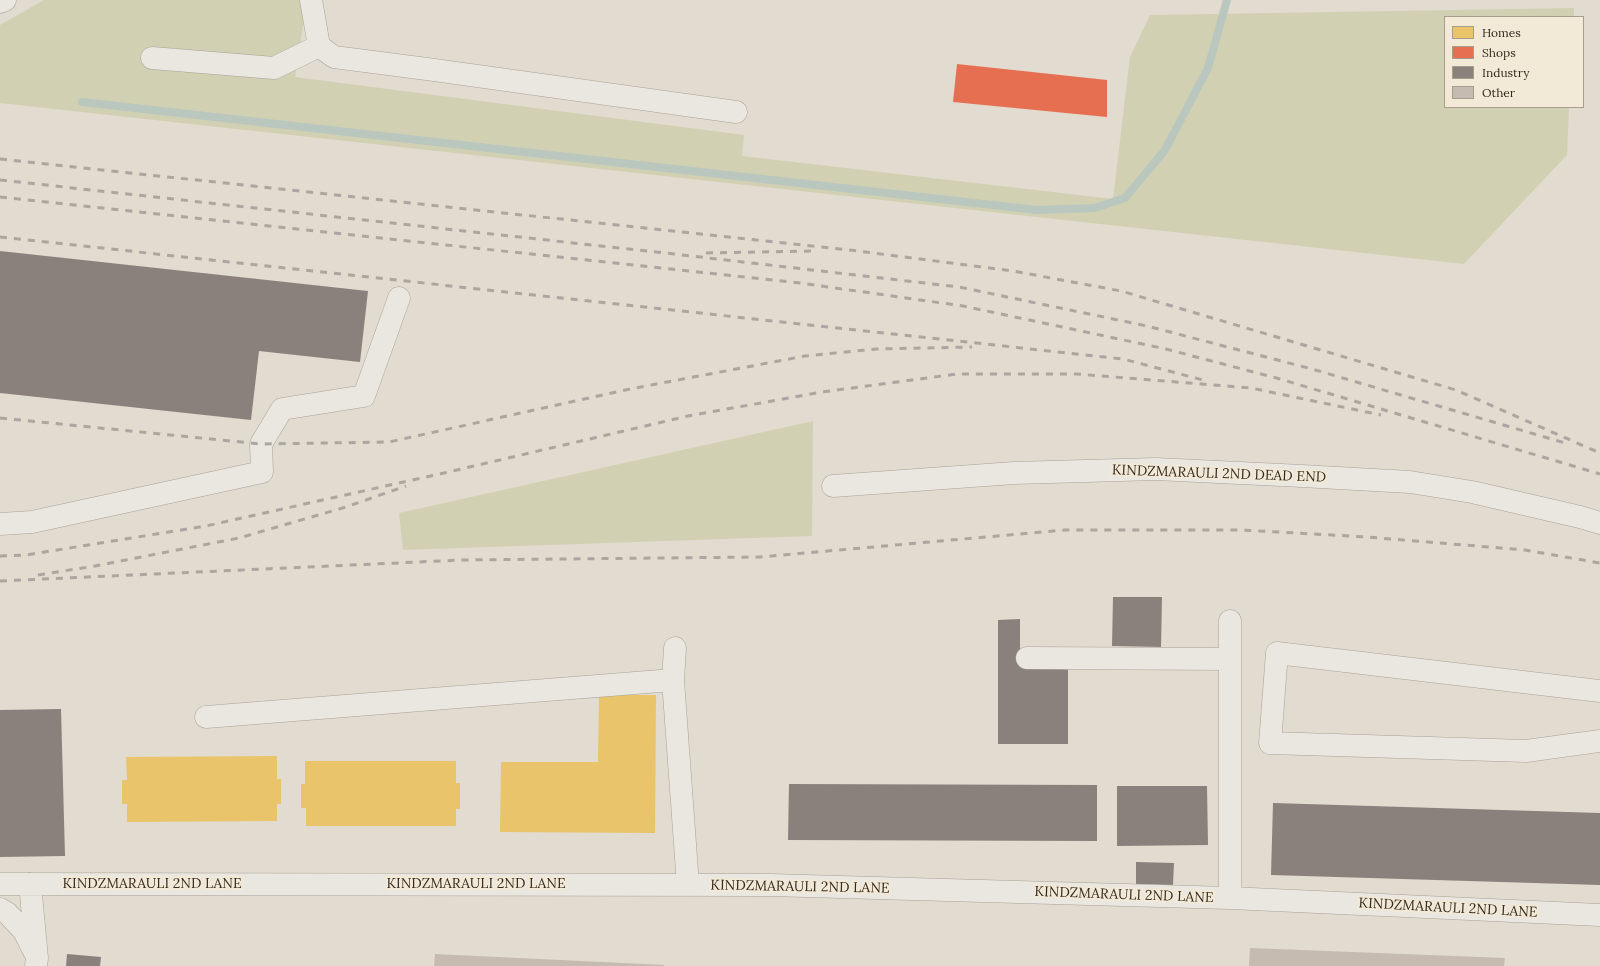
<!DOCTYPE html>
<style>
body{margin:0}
#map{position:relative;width:1600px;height:966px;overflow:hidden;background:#e2dbcf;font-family:Lora,serif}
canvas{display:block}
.legend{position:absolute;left:1444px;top:16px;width:140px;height:92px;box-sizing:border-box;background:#f2e9d6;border:1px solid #a79d8d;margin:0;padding:5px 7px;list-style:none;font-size:12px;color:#362a20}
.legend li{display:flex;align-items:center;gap:8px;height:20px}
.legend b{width:20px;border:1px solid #a79d8d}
</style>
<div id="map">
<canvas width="1600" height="966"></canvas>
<ul class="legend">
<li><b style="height:11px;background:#e9c46a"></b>Homes</li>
<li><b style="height:11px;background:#e76f51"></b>Shops</li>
<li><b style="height:11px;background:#8a817c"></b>Industry</li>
<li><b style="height:11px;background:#c5bbb0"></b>Other</li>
</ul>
</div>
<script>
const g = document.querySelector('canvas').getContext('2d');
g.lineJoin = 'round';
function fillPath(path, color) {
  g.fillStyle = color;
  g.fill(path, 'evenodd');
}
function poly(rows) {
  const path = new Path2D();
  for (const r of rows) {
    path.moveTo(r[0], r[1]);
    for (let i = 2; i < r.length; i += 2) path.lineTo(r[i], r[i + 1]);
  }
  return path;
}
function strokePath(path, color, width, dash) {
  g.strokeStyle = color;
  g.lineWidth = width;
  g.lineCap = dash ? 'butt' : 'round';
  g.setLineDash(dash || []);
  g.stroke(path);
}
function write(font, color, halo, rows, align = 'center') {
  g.font = font + ' Lora,serif';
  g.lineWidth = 4;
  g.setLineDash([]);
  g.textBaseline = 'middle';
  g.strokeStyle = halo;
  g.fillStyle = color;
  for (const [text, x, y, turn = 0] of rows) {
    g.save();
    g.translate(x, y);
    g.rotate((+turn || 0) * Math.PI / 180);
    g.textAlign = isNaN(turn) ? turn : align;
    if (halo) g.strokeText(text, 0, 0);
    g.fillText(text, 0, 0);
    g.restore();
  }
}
fillPath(poly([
 [44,0,307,0,295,77,744,135,742,156,1113,199,1130,57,1150,15,1574,8,1574,17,1445,17,1445,107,1569,107,1567,155,1464,264,0,103,0,25],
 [813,421,812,536,403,550,399,513]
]), '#d2d0b3');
fillPath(poly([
 [599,695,656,695,655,833,500,832,501,762,598,762],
 [277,756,277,779,281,779,281,804,277,804,277,821,127,822,127,804,122,804,122,780,127,780,126,757],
 [305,761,456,761,456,783,460,783,460,809,456,809,456,826,306,826,306,808,301,808,301,784,305,784]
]), '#e9c46a');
fillPath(poly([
 [957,64,1107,80,1107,117,953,102]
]), '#e76f51');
fillPath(poly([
 [0,251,368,291,360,362,259,351,251,420,0,393],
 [1113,597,1162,597,1161,647,1112,646],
 [1020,619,1020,667,1068,666,1068,744,998,744,998,620],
 [61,709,65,856,0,857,0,710],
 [789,784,1097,785,1097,841,788,840],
 [1117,786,1207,786,1208,845,1117,846],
 [1273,803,1600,813,1600,885,1271,875],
 [1136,862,1174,863,1173,885,1136,884],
 [67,954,101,957,100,966,66,966]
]), '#8a817c');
strokePath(poly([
 [82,102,1037,210,1095,208,1125,198,1165,150,1208,68,1227,0]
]), '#b9c7be', 8);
fillPath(poly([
 [1250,948,1505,958,1504,966,1249,966],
 [435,954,664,965,664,966,434,966]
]), '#c5bbb0');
const minor = poly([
 [311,0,319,46,334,57,427,69,736,112],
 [0,2,5,0],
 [152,58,274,68,319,46],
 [833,486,1014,473,1156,469,1302,476,1410,482,1472,492,1580,517,1600,523],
 [0,524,32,522,262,472,261,444,282,409,364,396,399,298],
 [1230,621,1230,898],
 [675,648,673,680,688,885],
 [1027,658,1230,659],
 [1600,691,1277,653,1270,743,1526,751,1600,741],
 [206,717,673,680],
 [0,884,770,885,1230,898,1600,915],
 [30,884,37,958,36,966],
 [0,909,7,913,24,931,34,951]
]);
strokePath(minor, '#a8a197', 23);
strokePath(minor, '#eae7e0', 22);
strokePath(poly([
 [0,159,850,250,1013,271,1121,291,1456,390,1600,453],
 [0,180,674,254,959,287,1147,326,1312,369,1565,443],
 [0,197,800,283,963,306,1166,349,1280,379,1600,474],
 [0,237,1123,359,1203,380],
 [706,253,814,251],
 [0,418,261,444,389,442,630,389,805,356,876,349,972,347],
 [0,556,26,555,206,526,444,473,688,416,822,392,957,374,1077,374,1251,388,1381,415],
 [38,575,95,566,239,538,346,507,406,486],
 [0,581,462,560,760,557,1065,530,1242,530,1367,537,1525,550,1600,563]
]), '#aba6a0', 3, [7, 7]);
write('14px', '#362a20', '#f2e9d6', [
 ["KINDZMARAULI 2ND DEAD END",1219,474,2],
 ["KINDZMARAULI 2ND LANE",152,884],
 ["KINDZMARAULI 2ND LANE",476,884],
 ["KINDZMARAULI 2ND LANE",800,887,1],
 ["KINDZMARAULI 2ND LANE",1124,895,2],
 ["KINDZMARAULI 2ND LANE",1448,908,3]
]);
</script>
